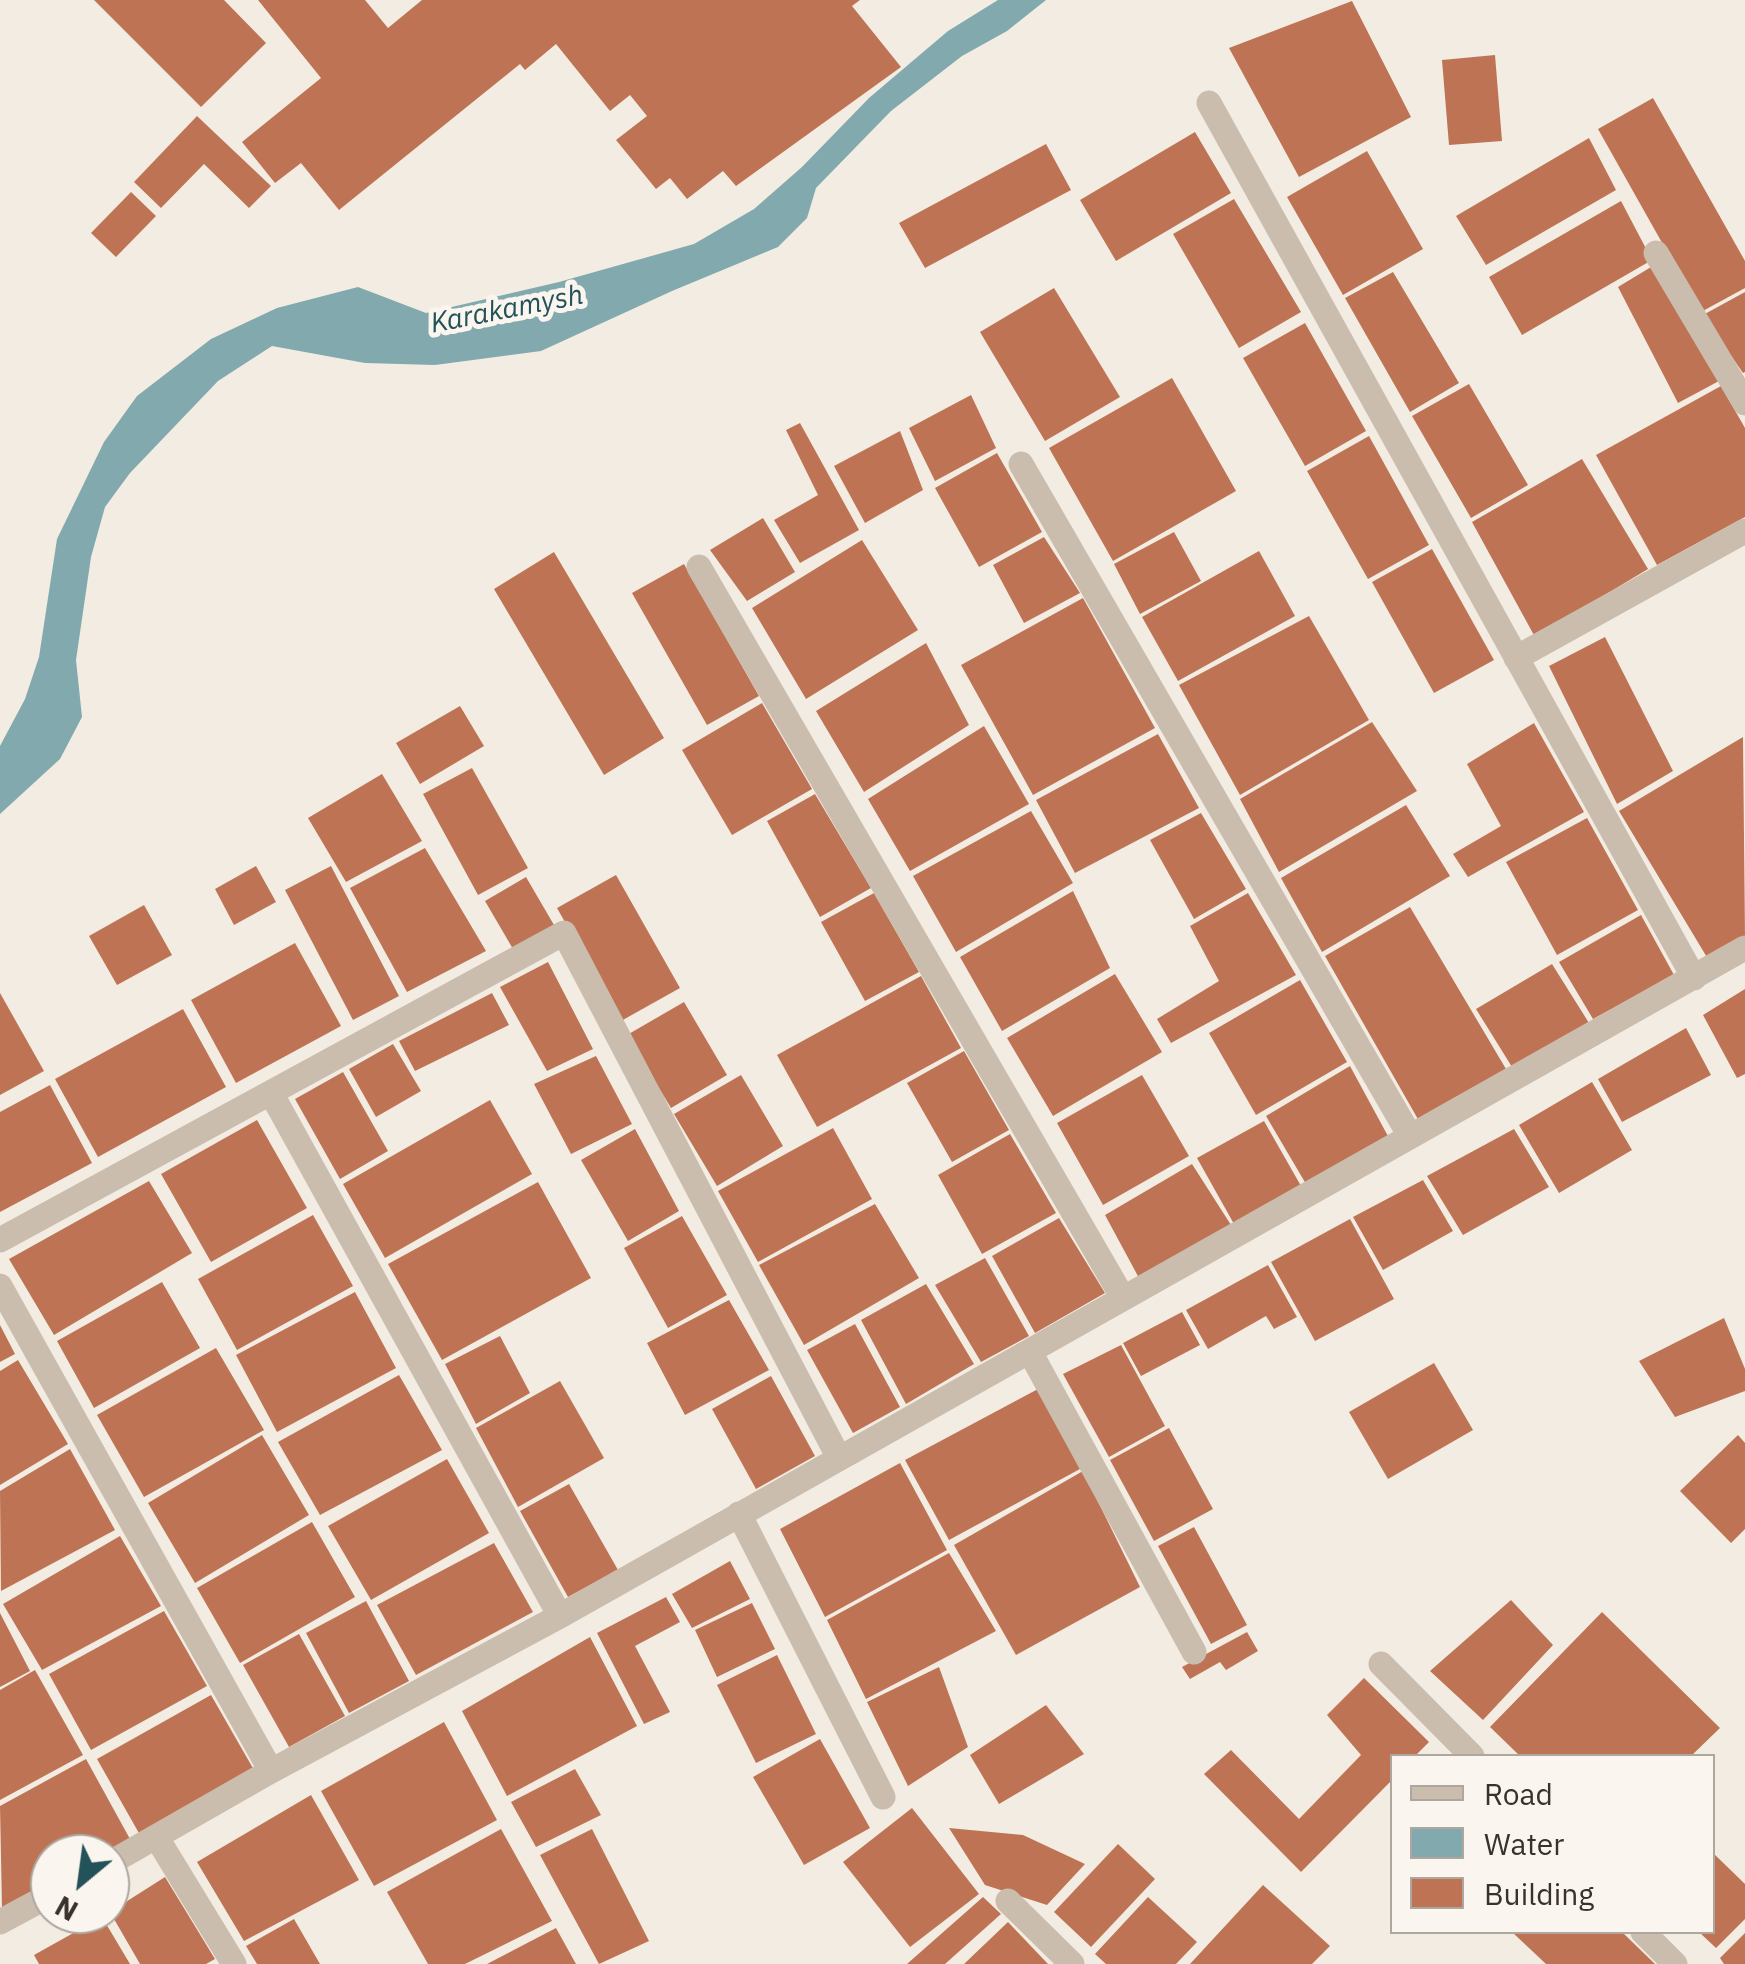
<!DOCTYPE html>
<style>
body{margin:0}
#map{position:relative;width:1745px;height:1964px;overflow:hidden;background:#f2ece2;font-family:"IBM Plex Sans",sans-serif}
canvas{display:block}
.legend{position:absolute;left:1390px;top:1754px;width:325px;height:180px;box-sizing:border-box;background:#faf5ee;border:2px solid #ada7a0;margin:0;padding:12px 18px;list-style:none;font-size:30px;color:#39312c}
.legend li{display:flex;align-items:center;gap:20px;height:50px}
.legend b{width:50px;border:2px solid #ada7a0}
.north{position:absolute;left:30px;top:1834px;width:100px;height:100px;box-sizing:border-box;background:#faf5ee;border:2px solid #ada7a0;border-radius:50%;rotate:209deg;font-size:28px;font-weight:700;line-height:40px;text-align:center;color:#39312c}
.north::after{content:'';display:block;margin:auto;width:35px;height:45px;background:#245259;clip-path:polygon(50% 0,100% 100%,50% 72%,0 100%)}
</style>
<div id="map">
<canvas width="1745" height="1964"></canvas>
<ul class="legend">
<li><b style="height:12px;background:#cabdae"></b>Road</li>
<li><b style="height:28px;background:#82a9ae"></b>Water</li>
<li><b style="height:28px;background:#be7454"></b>Building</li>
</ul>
<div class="north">N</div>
</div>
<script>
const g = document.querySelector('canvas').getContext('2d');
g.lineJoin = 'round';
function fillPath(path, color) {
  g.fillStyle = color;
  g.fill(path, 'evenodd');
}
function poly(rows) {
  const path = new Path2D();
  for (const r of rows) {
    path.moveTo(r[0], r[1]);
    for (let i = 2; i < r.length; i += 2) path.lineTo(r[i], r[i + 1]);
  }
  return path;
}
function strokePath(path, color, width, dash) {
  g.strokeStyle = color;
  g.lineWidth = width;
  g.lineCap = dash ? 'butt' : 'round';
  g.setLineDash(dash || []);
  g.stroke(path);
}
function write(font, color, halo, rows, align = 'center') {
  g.font = font + ' "IBM Plex Sans",sans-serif';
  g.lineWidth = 10;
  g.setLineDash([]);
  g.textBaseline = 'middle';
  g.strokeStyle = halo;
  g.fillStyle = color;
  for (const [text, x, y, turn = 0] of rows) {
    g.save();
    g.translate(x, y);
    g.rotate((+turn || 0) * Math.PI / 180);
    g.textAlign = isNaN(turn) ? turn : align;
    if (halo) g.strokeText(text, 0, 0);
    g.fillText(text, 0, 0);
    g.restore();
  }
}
fillPath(poly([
 [998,0,1046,0,1007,31,962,56,891,111,816,188,807,218,778,247,672,291,541,351,435,365,365,363,272,346,218,381,130,473,105,507,91,557,76,660,82,717,60,759,0,814,0,746,25,699,39,657,57,539,104,442,137,396,211,339,277,308,358,287,426,313,559,282,694,244,754,209,802,167,869,98,948,31]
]), '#82a9ae');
fillPath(poly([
 [94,0,224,0,266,43,201,107],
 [258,0,365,0,388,28,422,0,860,0,852,6,901,67,736,186,723,171,687,199,670,178,656,189,616,140,647,116,630,95,610,111,556,44,525,70,520,64,339,210,301,163,275,183,242,142,321,78],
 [1352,1,1411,117,1299,177,1229,48],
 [1495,55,1502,141,1449,145,1442,60],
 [1653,98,1745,261,1745,288,1701,312,1598,129],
 [197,116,271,186,249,208,204,164,161,208,134,182],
 [1195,132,1231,193,1116,261,1080,200],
 [1589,138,1616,190,1486,265,1456,216],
 [1046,144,1071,190,925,268,899,223],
 [1367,151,1423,249,1343,295,1287,197],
 [131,192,156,216,116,257,91,233],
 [1234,199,1301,312,1239,348,1173,234],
 [1621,201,1652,260,1522,335,1489,277],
 [1656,264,1719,381,1678,403,1618,287],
 [1393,272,1459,383,1410,412,1345,298],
 [1054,288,1120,397,1045,441,980,332],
 [1745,292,1745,372,1743,373,1703,315],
 [1305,323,1366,431,1305,466,1243,358],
 [1172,378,1236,491,1113,561,1049,448],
 [1469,384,1528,485,1471,518,1412,416],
 [1721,386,1745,428,1745,517,1657,565,1596,455],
 [971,395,996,448,935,481,909,428],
 [800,423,859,530,800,563,774,520,818,495,786,430],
 [900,431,923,490,865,523,834,466],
 [1369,436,1429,545,1368,579,1307,471],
 [997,453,1042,532,979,567,935,488],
 [1582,459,1648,569,1535,637,1472,522],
 [763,518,795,572,747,601,710,550],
 [1174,532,1201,581,1140,614,1114,564],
 [1044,537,1080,593,1024,623,993,565],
 [862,540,918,630,806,699,752,608],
 [1432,549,1494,660,1434,693,1372,582],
 [1259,551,1295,616,1178,681,1142,617],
 [554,552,664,738,604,775,494,589],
 [684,564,759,696,707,725,632,593],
 [1083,598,1155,728,1033,795,961,665],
 [1309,616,1369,720,1240,795,1179,685],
 [1605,637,1673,771,1617,804,1549,666],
 [926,643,969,725,864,792,816,711],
 [762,703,812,789,732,835,682,750],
 [460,706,484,746,420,784,396,743],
 [1372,722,1417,791,1279,872,1240,799],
 [1534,723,1584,812,1468,877,1453,854,1501,826,1467,764],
 [984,726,1029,804,910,871,868,799],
 [1158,734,1199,808,1075,873,1036,800],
 [1743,737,1745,937,1708,959,1619,811],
 [472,768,528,868,478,895,423,794],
 [382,774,422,841,346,882,308,818],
 [815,794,871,888,820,917,767,821],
 [1406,805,1450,876,1322,952,1281,878],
 [1031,811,1073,883,956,952,913,876],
 [1201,813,1246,889,1194,919,1150,840],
 [1587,818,1638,910,1557,955,1506,862],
 [425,848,486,951,407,992,350,888],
 [256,866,276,902,234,925,215,889],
 [331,866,399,996,353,1020,285,890],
 [616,875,680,988,621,1021,557,908],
 [526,877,554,925,513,949,485,901],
 [1073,891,1110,968,1002,1031,960,957],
 [874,893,919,972,865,1001,821,922],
 [1248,893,1296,975,1171,1043,1157,1019,1219,981,1190,926],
 [144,905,172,955,117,985,89,936],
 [1410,907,1506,1069,1419,1121,1325,956],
 [1641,915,1674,975,1593,1019,1559,962],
 [295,943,341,1026,236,1083,191,1000],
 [548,962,593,1049,547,1071,500,987],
 [1552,964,1589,1023,1512,1067,1476,1009],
 [1115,974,1162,1052,1053,1116,1007,1038],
 [921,976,961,1048,817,1127,777,1055],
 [1300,980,1347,1062,1256,1115,1209,1033],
 [1745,989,1745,1074,1737,1078,1703,1015],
 [0,993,44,1071,0,1095],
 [492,993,509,1025,415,1071,399,1041],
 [684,1002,727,1075,671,1108,627,1035],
 [183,1009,226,1087,98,1157,55,1079],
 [1686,1028,1711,1075,1622,1122,1598,1079],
 [393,1044,421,1091,376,1117,349,1069],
 [964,1051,1009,1130,952,1162,907,1083],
 [596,1056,632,1124,571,1154,534,1084],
 [1350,1066,1389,1138,1306,1184,1266,1116],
 [343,1072,388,1151,340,1179,295,1099],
 [741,1075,783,1146,717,1186,674,1114],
 [1142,1075,1189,1156,1103,1205,1057,1123],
 [1592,1082,1632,1150,1559,1193,1519,1125],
 [50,1085,92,1163,0,1212,0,1112],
 [490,1100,532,1174,385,1258,343,1184],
 [257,1120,307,1208,211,1262,161,1174],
 [1264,1121,1301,1186,1234,1224,1197,1158],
 [833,1128,872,1199,758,1262,718,1191],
 [635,1129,679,1211,628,1241,581,1160],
 [1514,1129,1549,1187,1463,1235,1427,1176],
 [1010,1134,1056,1213,982,1254,938,1175],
 [1192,1164,1231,1225,1139,1278,1105,1215],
 [1423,1180,1453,1231,1383,1270,1353,1217],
 [149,1181,192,1253,54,1335,9,1259],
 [538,1182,591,1278,442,1360,388,1264],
 [875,1204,919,1278,804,1345,759,1265],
 [313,1215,353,1286,237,1350,198,1279],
 [682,1216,727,1295,668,1328,624,1248],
 [1059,1218,1105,1293,1035,1333,992,1256],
 [1350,1219,1394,1299,1315,1341,1271,1262],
 [985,1258,1029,1336,981,1362,935,1285],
 [1268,1265,1297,1317,1274,1329,1266,1316,1208,1349,1186,1310],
 [162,1282,200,1348,94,1408,57,1341],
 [926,1284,974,1364,906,1404,861,1320],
 [355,1292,396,1368,277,1432,236,1355],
 [729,1300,769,1370,685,1415,647,1343],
 [1182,1312,1200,1345,1141,1376,1123,1343],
 [1724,1318,1745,1369,1745,1391,1675,1417,1639,1361],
 [855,1324,900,1407,853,1433,807,1350],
 [0,1325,15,1354,0,1362],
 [500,1336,530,1393,476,1424,445,1364],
 [1121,1345,1165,1426,1109,1457,1063,1374],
 [216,1348,264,1430,144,1497,97,1415],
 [18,1360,68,1444,0,1485,0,1371],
 [1434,1363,1473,1430,1388,1479,1349,1412],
 [399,1375,442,1450,320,1515,278,1442],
 [771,1376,815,1456,756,1489,712,1409],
 [560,1381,604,1458,518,1507,476,1428],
 [1038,1389,1080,1469,949,1540,905,1460],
 [1169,1428,1213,1509,1154,1541,1110,1460],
 [262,1435,309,1515,195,1583,148,1503],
 [1738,1435,1745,1443,1745,1529,1731,1543,1680,1491],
 [70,1449,115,1530,1,1591,0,1491],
 [447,1459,489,1533,371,1600,328,1526],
 [900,1463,947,1550,825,1617,780,1529],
 [1083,1471,1140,1587,1016,1655,954,1545],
 [569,1484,618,1570,568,1597,520,1511],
 [312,1522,355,1597,240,1663,197,1588],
 [1194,1527,1247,1625,1211,1644,1158,1546],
 [120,1536,161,1606,42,1670,3,1604],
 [494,1543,533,1612,416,1675,377,1605],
 [949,1553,996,1631,866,1699,827,1620],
 [730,1561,750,1599,692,1628,672,1594],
 [666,1597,680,1622,635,1646,670,1712,644,1724,597,1633],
 [1511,1600,1553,1645,1483,1720,1430,1671],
 [366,1601,409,1681,349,1713,306,1633],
 [752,1603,775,1649,717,1677,695,1630],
 [164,1611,207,1686,91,1750,49,1674],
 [1602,1612,1720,1728,1691,1756,1520,1756,1490,1727],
 [0,1613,30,1671,0,1687],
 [1247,1632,1258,1651,1226,1670,1220,1662,1190,1679,1182,1667],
 [299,1634,345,1716,289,1747,243,1665],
 [590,1637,637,1726,507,1796,462,1711],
 [777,1655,816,1734,756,1763,717,1685],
 [939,1667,968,1747,908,1786,867,1702],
 [35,1670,83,1755,0,1800,0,1690],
 [1364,1678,1429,1742,1415,1756,1392,1756,1392,1780,1301,1872,1204,1774,1231,1750,1299,1819,1361,1755,1327,1715],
 [211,1695,254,1770,140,1835,97,1759],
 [1046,1705,1084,1754,999,1804,970,1755],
 [444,1722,497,1820,374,1886,321,1791],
 [820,1739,870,1828,804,1865,753,1777],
 [86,1759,130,1839,102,1854,50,1854,50,1882,2,1908,0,1806],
 [575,1769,601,1815,536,1847,511,1802],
 [311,1795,359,1880,244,1941,197,1862],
 [912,1808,979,1894,910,1947,843,1862],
 [949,1828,1023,1835,1085,1864,1047,1905,985,1885],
 [501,1829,552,1921,465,1964,428,1964,387,1892],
 [592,1829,649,1941,599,1964,540,1855],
 [1118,1844,1155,1879,1091,1947,1054,1912],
 [1712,1852,1745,1884,1745,1919,1716,1948,1699,1932,1712,1932],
 [165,1877,215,1959,206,1964,140,1964,110,1912],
 [1263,1885,1330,1946,1312,1964,1190,1964],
 [983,1897,1001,1914,945,1964,907,1964],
 [1148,1897,1197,1942,1176,1964,1106,1964,1095,1954],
 [102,1917,130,1964,39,1964,34,1955],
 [294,1919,320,1964,257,1964,246,1946],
 [1008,1922,1048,1964,964,1964],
 [556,1928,576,1964,487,1964],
 [1512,1932,1622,1932,1655,1964,1546,1964],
 [1745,1933,1745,1964,1724,1964,1720,1958]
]), '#be7454');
strokePath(poly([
 [1209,103,1694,978],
 [1656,253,1745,403],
 [1021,464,1410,1136],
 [699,567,1123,1298],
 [1516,658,1745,531],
 [271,1093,560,1616],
 [0,1240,564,933,839,1458],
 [0,1286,271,1771],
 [1030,1352,1194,1652],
 [739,1514,883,1797],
 [1381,1664,1472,1756],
 [157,1838,234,1964],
 [110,1863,271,1771,560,1616,1745,948],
 [1008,1901,1072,1964],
 [0,1922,50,1895],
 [1643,1932,1675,1964]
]), '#cabdae', 25);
write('italic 28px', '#245259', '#faf5ee', [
 ["Karakamysh",507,310,-11]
]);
</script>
